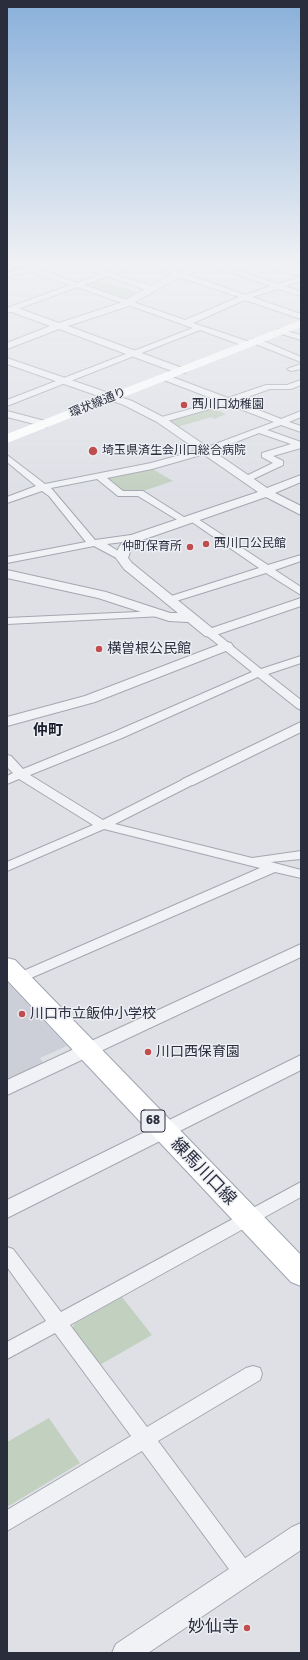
<!DOCTYPE html>
<meta charset="utf-8">
<style>
body{margin:0}
#map{position:relative;width:308px;height:1660px;overflow:hidden;background:#dee0e6;font-family:Signika,sans-serif}
canvas{display:block}
.frame{position:absolute;inset:0;border:8px solid #292d3c;pointer-events:none}
</style>
<div id="map">
<canvas width="308" height="1660"></canvas>
<div class="frame"></div>
</div>
<script>
const g = document.querySelector('canvas').getContext('2d');
g.lineJoin = 'round';
function fillPath(path, color) {
  g.fillStyle = color;
  g.fill(path, 'evenodd');
}
function poly(rows) {
  const path = new Path2D();
  for (const r of rows) {
    path.moveTo(r[0], r[1]);
    for (let i = 2; i < r.length; i += 2) path.lineTo(r[i], r[i + 1]);
  }
  return path;
}
function strokePath(path, color, width, dash) {
  g.strokeStyle = color;
  g.lineWidth = width;
  g.lineCap = dash ? 'butt' : 'round';
  g.setLineDash(dash || []);
  g.stroke(path);
}
function write(font, color, halo, rows, align = 'center') {
  g.font = font + ' Signika,"Noto Sans JP",sans-serif';
  g.lineWidth = 3;
  g.setLineDash([]);
  g.textBaseline = 'middle';
  g.strokeStyle = halo;
  g.fillStyle = color;
  for (const [text, x, y, turn = 0] of rows) {
    g.save();
    g.translate(x, y);
    g.rotate((+turn || 0) * Math.PI / 180);
    g.textAlign = isNaN(turn) ? turn : align;
    if (halo) g.strokeText(text, 0, 0);
    g.fillText(text, 0, 0);
    g.restore();
  }
}
fillPath(poly([
 [7,982,67,1046,40,1058,44,1064,18,1076,7,1078]
]), '#cdcfd8');
fillPath(poly([
 [97,279,139,293,126,300,82,284],
 [212,408,226,414,214,419,212,417,177,427,168,420],
 [151,468,173,481,140,492,124,493,104,477],
 [122,1297,152,1335,98,1366,72,1331,74,1324],
 [49,1418,80,1463,7,1507,7,1442]
]), '#c2d0c0');
fillPath(poly([
 [19,266,35,266,33,268,7,276,7,269,19,266]
]), '#9caac4');
const minor = poly([
 [28,266,39,266,36,268,77,283,100,274,81,267,80,266,89,266,107,272,123,266,131,266,113,274,155,287,155,291,149,291,107,276,84,285,185,320,239,297,176,276,157,266,165,266,245,295,271,286,215,267,214,266,223,266,278,284,301,277,301,281,285,286,301,292,301,296,278,289,252,297,301,314,301,319,245,300,193,323,250,342,250,346,244,346,200,330,7,406,7,400,193,328,77,287,7,313,7,308,70,285,29,271,7,277,7,273,28,266],
 [278,329,301,335,301,340,278,333,278,329],
 [253,339,259,339,301,357,301,362,253,343,253,339],
 [301,364,301,369,291,371,287,369,301,364],
 [161,375,167,375,228,398,266,385,287,385,301,380,301,385,291,389,270,389,236,401,281,419,301,411,301,417,289,422,301,426,301,432,281,425,267,430,301,442,301,448,273,456,283,461,283,465,247,482,242,479,244,477,273,463,262,457,262,453,291,444,259,433,208,453,152,469,107,478,123,491,143,491,187,519,189,521,184,524,138,496,118,496,97,479,51,488,95,540,138,534,143,537,138,540,107,544,126,556,127,558,122,561,94,546,7,563,7,557,86,542,49,496,42,491,7,503,7,497,36,486,7,462,7,455,45,484,151,463,202,449,274,422,227,404,164,422,158,422,158,418,219,401,161,379,161,375],
 [7,411,49,422,50,424,46,427,7,417,7,411],
 [192,515,268,565,301,555,301,561,275,570,301,587,301,595,266,573,173,602,165,602,164,600,165,598,259,568,189,520,187,518,192,515],
 [159,611,164,614,163,616,7,624,7,618,159,611],
 [210,630,214,631,261,669,301,656,301,663,268,674,301,700,301,710,297,708,258,677,122,738,30,775,103,820,184,779,192,779,194,782,192,785,115,824,252,858,301,851,301,859,271,862,301,870,301,878,275,872,24,981,19,983,14,981,12,978,14,975,260,868,104,829,7,871,7,862,93,825,19,779,7,784,7,776,13,773,7,767,7,755,11,756,23,769,114,732,252,672,206,635,205,633,206,631,210,630],
 [301,1182,301,1197,70,1325,147,1427,246,1368,253,1366,260,1368,262,1374,260,1380,158,1441,251,1566,254,1573,251,1580,244,1583,237,1580,142,1451,7,1531,7,1510,131,1436,55,1333,7,1359,7,1342,46,1321,7,1267,7,1247,13,1249,61,1312,301,1182]
]);
const tertiary = poly([
 [197,266,209,266,182,276,126,307,68,326,185,369,186,371,185,373,177,373,59,329,7,349,7,343,50,326,9,311,9,307,15,307,59,323,120,303,176,272,197,266],
 [267,266,280,266,301,270,301,276,268,268,267,266],
 [7,358,132,401,165,418,267,488,301,475,301,482,275,493,301,506,301,515,266,497,142,540,132,546,128,558,132,563,212,628,301,598,301,606,210,637,205,636,188,622,169,621,98,598,7,578,7,570,106,592,170,613,178,613,124,569,116,558,117,551,121,544,134,534,258,492,157,422,124,405,7,364,7,358],
 [226,642,231,643,233,646,231,649,95,702,7,726,7,717,85,696,226,642],
 [301,722,301,732,193,785,183,785,180,782,183,779,301,722],
 [301,944,301,957,7,1095,7,1080,301,944],
 [301,1055,301,1070,7,1218,7,1200,301,1055],
 [301,1523,301,1550,148,1653,112,1653,116,1644,292,1527,301,1523]
]);
const primary = poly([
 [7,958,15,960,301,1255,301,1286,291,1282,7,980,7,958]
]);
strokePath(minor, '#a4a7b0', 2);
strokePath(tertiary, '#a4a7b0', 2);
strokePath(primary, '#9fa4b1', 2);
fillPath(minor, '#f1f2f5');
fillPath(tertiary, '#f1f2f5');
fillPath(poly([
 [301,320,301,327,7,443,7,434,301,320]
]), '#fff');
fillPath(primary, '#fff');
const sky = g.createLinearGradient(0, 0, 0, 498);
sky.addColorStop(0, '#89b0da');
sky.addColorStop(0.53, '#f0f1f4');
sky.addColorStop(1, '#f0f1f400');
g.fillStyle = sky;
g.fillRect(0, 0, 308, 498);
for (const [x, y, r, color] of [
 [184,405,4,"#c14e4f"],
 [93,451,5,"#c14e4f"],
 [206,544,4,"#c14e4f"],
 [190,547,4,"#c14e4f"],
 [99,649,4,"#c14e4f"],
 [22,1014,4,"#c14e4f"],
 [148,1052,4,"#c14e4f"],
 [247,1628,4,"#c14e4f"]
]) {
  const dot = new Path2D();
  dot.arc(x, y, r, 0, 2 * Math.PI);
  g.fillStyle = color;
  g.fill(dot);
  strokePath(dot, '#eeeff4', 1.5);
}
write('12px', '#292d3c', '#eeeff4', [
 ["環状線通り",98,403,-22]
]);
write('12px', '#292d3c', '#eeeff4', [
 ["西川口幼稚園",192,405],
 ["埼玉県済生会川口総合病院",102,451],
 ["西川口公民館",214,544],
 ["仲町保育所",182,547,"right"]
], 'left');
for (const [x, y, w] of [
 [153,1121,24]
]) {
  const box = new Path2D();
  box.roundRect(x - w / 2, y - 11, w, 22, 3);
  g.fillStyle = '#eeeff4';
  g.fill(box);
  strokePath(box, '#292d3c', 1);
}
write('bold 13px', '#292d3c', null, [
 ["68",153,1121]
]);
write('14px', '#292d3c', '#eeeff4', [
 ["横曽根公民館",107,649],
 ["川口市立飯仲小学校",30,1014],
 ["川口西保育園",156,1052]
], 'left');
write('bold 15px', '#1b1f2d', '#eeeff4', [
 ["仲町",48,731]
]);
write('17px', '#292d3c', '#eeeff4', [
 ["練馬川口線",203,1172,46]
]);
write('17px', '#292d3c', '#eeeff4', [
 ["妙仙寺",239,1628]
], 'right');
</script>
